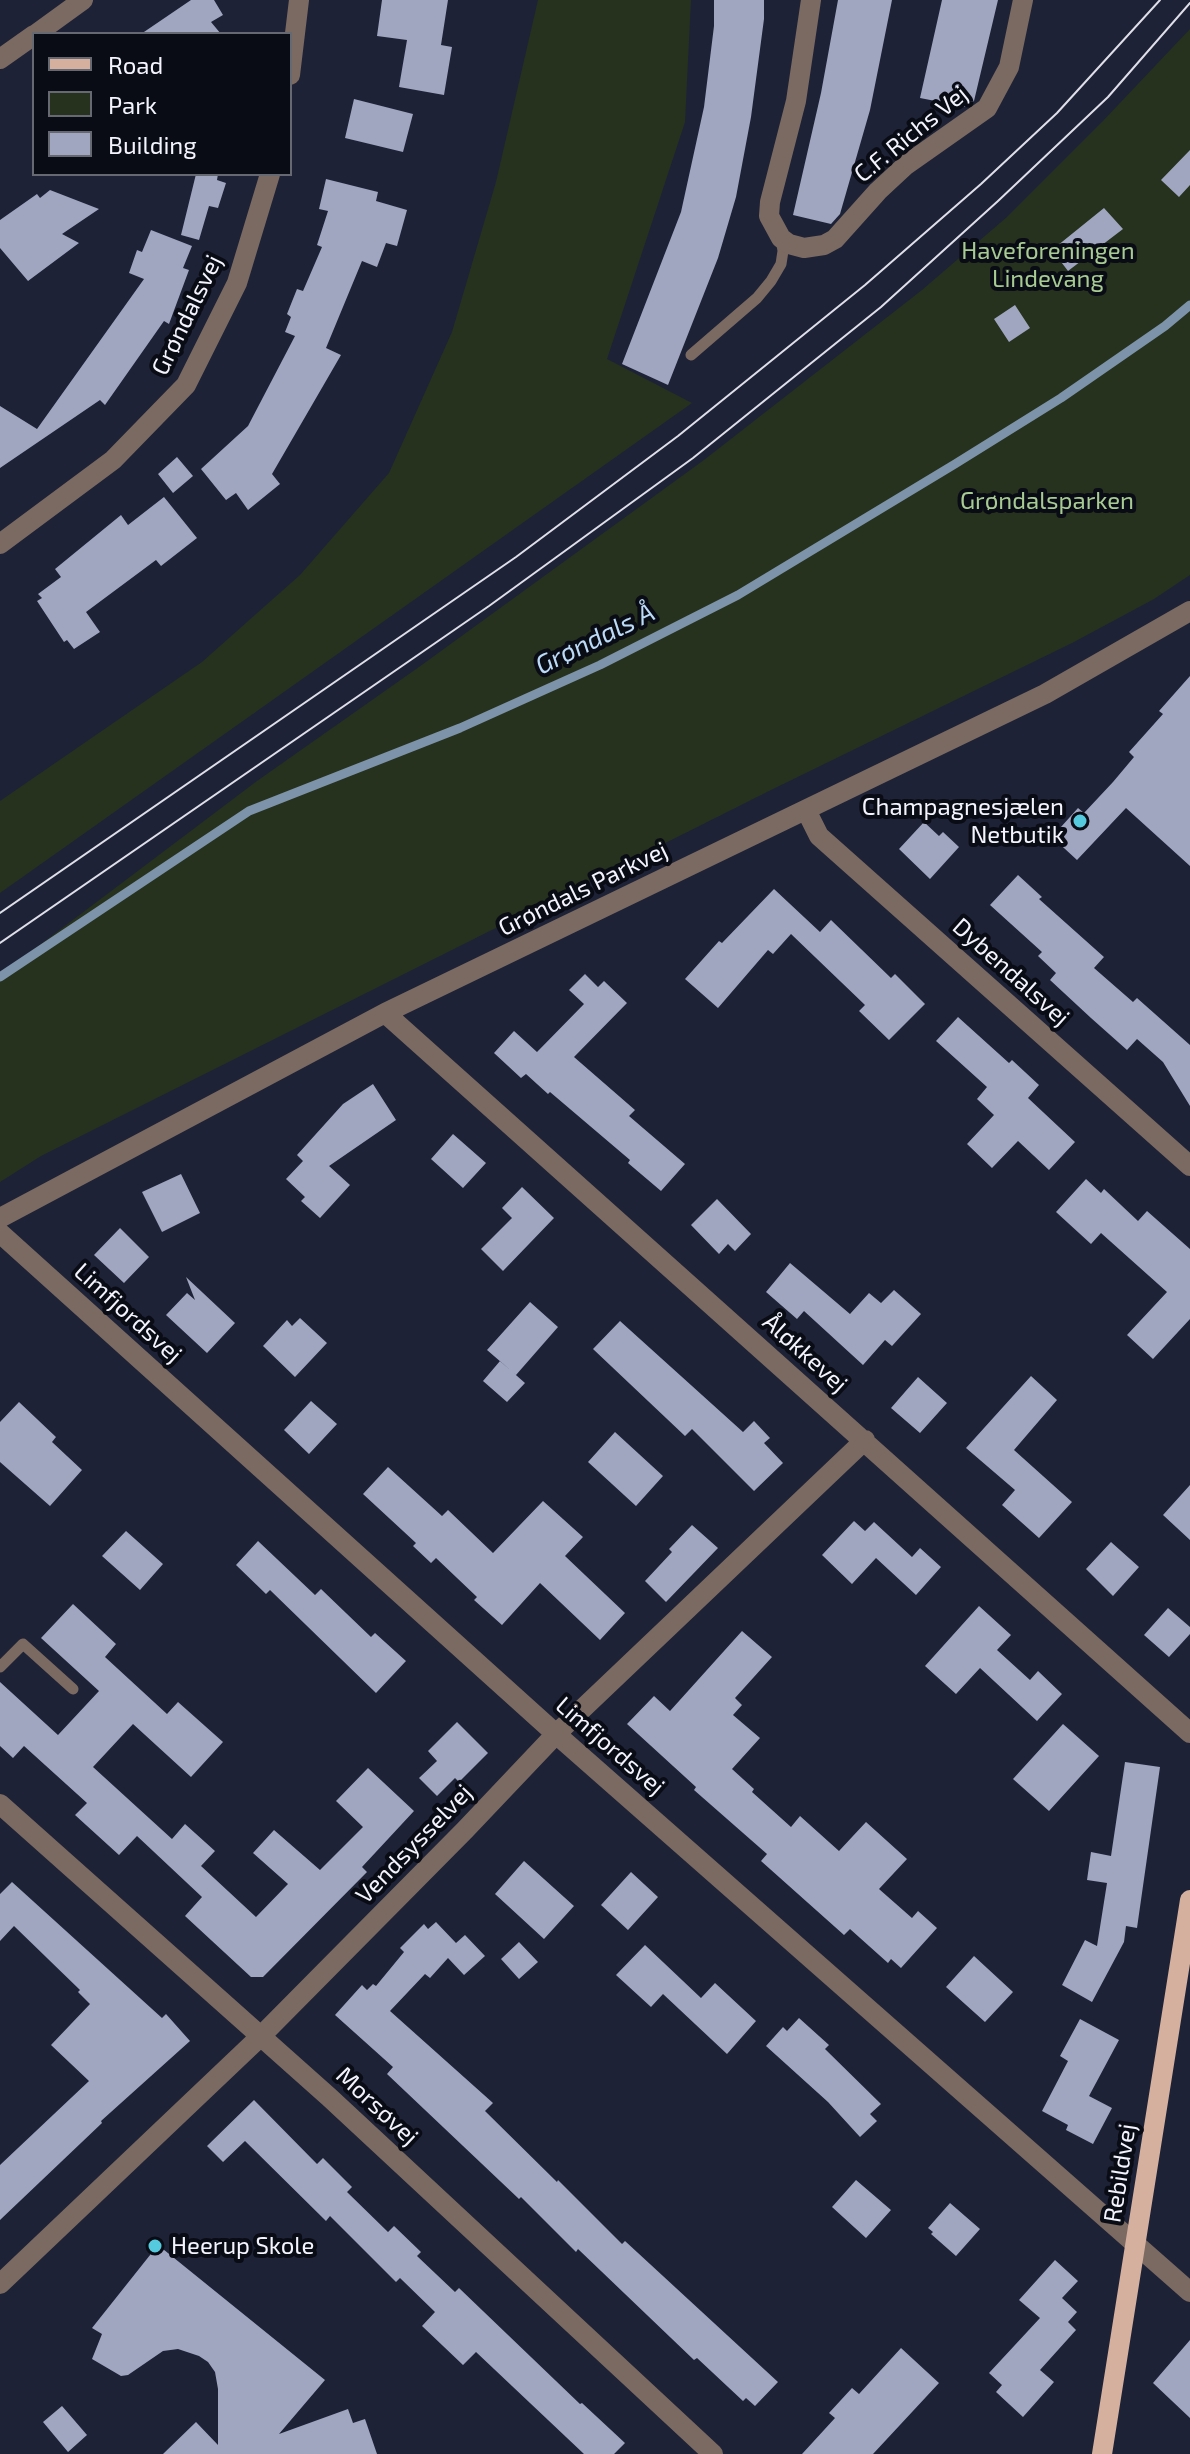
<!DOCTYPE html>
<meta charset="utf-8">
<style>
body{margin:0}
#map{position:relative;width:1190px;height:2454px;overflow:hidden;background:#1e2236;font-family:"Exo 2",sans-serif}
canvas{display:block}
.legend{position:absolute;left:32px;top:32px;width:260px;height:144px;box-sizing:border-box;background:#0a0c15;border:2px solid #676972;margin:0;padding:10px 14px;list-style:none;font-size:24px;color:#f3f4fd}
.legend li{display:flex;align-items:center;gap:16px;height:40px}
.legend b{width:40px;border:2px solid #676972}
</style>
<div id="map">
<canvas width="1190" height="2454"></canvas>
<ul class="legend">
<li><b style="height:10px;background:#d5b09e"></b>Road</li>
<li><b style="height:22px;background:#26321e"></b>Park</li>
<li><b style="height:22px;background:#a0a5c0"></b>Building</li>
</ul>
</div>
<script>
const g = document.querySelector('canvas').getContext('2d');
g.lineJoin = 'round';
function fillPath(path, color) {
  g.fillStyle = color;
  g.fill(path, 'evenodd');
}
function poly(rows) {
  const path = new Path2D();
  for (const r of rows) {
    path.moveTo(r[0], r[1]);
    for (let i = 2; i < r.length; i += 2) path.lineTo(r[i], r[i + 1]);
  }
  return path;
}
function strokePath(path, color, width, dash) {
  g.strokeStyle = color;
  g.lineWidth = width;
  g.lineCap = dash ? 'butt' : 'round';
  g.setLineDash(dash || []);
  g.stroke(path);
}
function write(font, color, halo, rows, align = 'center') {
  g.font = font + ' "Exo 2",sans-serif';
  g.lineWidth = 8;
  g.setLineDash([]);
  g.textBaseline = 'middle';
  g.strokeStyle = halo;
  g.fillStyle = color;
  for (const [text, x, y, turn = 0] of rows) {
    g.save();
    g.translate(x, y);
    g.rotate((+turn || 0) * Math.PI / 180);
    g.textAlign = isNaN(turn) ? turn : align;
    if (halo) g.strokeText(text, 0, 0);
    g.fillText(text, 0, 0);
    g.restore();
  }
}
fillPath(poly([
 [538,0,691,0,685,122,607,359,692,403,0,893,0,801,202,662,300,575,389,473,452,332,496,182],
 [1190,29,1190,575,1154,599,1072,643,771,790,41,1156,0,1182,0,975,257,781,419,667,704,460,922,290,1007,217,1102,122]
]), '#26321e');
strokePath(poly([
 [0,977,249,811,460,728,600,665,738,595,955,464,1061,398,1165,326,1190,305]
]), '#7d93aa', 9);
fillPath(poly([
 [191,0,214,0,223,15,211,22,221,34,141,34],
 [382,0,448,0,441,45,452,47,444,95,399,87,407,40,377,36],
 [714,0,764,0,764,19,751,117,736,197,718,258,668,385,622,364,681,212,704,107,714,26],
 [838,0,892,0,870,110,840,214,831,224,793,215,821,93],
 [942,0,998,0,974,101,966,107,920,98],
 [354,99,413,114,403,152,345,138],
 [1190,150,1190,185,1179,197,1161,180],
 [196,174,218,174,217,180,226,183,218,208,209,206,199,240,181,235],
 [326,179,378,192,376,201,407,210,397,246,386,243,377,267,362,261,326,348,341,355,272,474,280,484,248,510,236,493,226,500,201,469,248,426,295,336,285,332,291,317,287,314,297,289,303,291,322,247,317,245,328,211,319,209],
 [50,190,99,209,62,234,79,243,28,281,0,248,0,220,37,194,40,198],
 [1104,208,1123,229,1068,271,1052,250],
 [151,230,192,246,183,268,189,270,169,324,164,321,105,405,100,400,0,468,0,406,37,429,144,279,129,273,137,250,142,252],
 [1015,305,1030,328,1009,342,994,319],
 [177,457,193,476,173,493,158,474],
 [164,497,197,538,161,566,156,560,86,612,100,632,74,649,67,640,64,642,37,601,42,598,38,594,61,577,55,569,121,515,128,525],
 [1190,676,1190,866,1126,808,1077,860,1052,837,1078,808,1084,813,1113,782,1134,757,1129,752,1163,714,1159,711],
 [924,822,939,836,943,832,959,847,930,879,899,849],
 [1018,875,1042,897,1039,899,1104,957,1094,968,1133,1002,1137,998,1190,1045,1190,1106,1163,1062,1137,1039,1127,1050,1091,1018,1050,980,1056,973,1038,956,1042,952,990,905],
 [774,889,820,932,831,920,891,978,895,974,925,1004,889,1040,859,1011,865,1005,791,934,773,954,768,950,718,1008,685,979,719,941,722,943],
 [585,974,598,987,604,981,627,1003,574,1057,635,1110,629,1116,685,1164,661,1191,628,1163,630,1160,550,1092,548,1094,526,1074,521,1078,494,1053,514,1031,537,1052,584,1004,569,990],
 [958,1017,1009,1063,1012,1060,1039,1085,1028,1098,1075,1142,1049,1170,1018,1141,992,1168,967,1144,994,1115,977,1099,987,1087,936,1041],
 [373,1084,396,1120,329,1166,350,1185,320,1218,301,1201,305,1197,286,1179,303,1161,297,1155,343,1104],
 [453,1134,486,1163,463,1188,431,1159],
 [181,1174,200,1213,162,1232,142,1192],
 [1086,1179,1101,1193,1104,1189,1138,1221,1147,1211,1190,1249,1190,1319,1153,1359,1127,1335,1167,1292,1101,1233,1091,1244,1056,1212],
 [522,1187,554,1218,503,1271,481,1249,512,1218,502,1208],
 [717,1199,751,1234,735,1251,728,1244,719,1254,691,1225],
 [120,1228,149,1257,124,1283,94,1255],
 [790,1263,850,1314,869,1293,881,1303,894,1290,921,1314,892,1346,885,1340,863,1365,804,1311,797,1319,766,1292],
 [186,1277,235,1323,207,1353,166,1315,187,1293,195,1300],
 [530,1302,558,1327,516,1375,487,1350],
 [300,1318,327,1343,295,1377,263,1346,287,1320,292,1326],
 [620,1321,743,1432,754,1421,770,1438,764,1443,783,1463,754,1491,692,1429,685,1436,593,1349],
 [500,1361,525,1383,507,1402,483,1381],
 [1031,1376,1057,1400,1014,1450,1072,1502,1039,1538,1002,1505,1015,1490,966,1448],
 [918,1377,947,1403,920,1433,891,1408],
 [311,1401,337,1424,309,1454,284,1430],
 [19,1402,56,1437,52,1442,82,1470,50,1506,0,1462,0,1422],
 [615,1432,663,1476,636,1506,588,1462],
 [388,1467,442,1516,448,1510,493,1553,543,1501,583,1537,565,1556,625,1613,600,1640,540,1583,502,1625,474,1600,477,1597,436,1558,431,1563,413,1546,416,1543,363,1494],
 [1190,1485,1190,1540,1163,1515],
 [854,1521,865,1531,874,1522,912,1557,920,1548,941,1567,916,1595,876,1558,852,1584,822,1555],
 [692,1525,718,1548,666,1602,645,1581,672,1552,669,1549],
 [126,1531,163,1564,140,1590,102,1556],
 [258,1541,315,1595,321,1589,371,1637,375,1633,406,1661,376,1693,270,1590,266,1594,236,1565],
 [1111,1542,1139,1567,1113,1596,1086,1569],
 [73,1604,116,1644,105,1657,167,1714,178,1702,223,1742,191,1777,133,1724,93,1767,172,1839,185,1824,215,1851,201,1866,256,1917,288,1884,253,1853,274,1830,320,1870,363,1827,336,1801,368,1768,414,1811,362,1867,367,1872,263,1977,251,1977,185,1916,202,1897,137,1836,119,1855,75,1815,87,1803,24,1746,13,1758,0,1746,0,1682,58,1735,99,1691,41,1638],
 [979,1606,1011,1635,997,1650,1030,1680,1038,1671,1062,1694,1037,1721,980,1668,956,1694,925,1666],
 [1168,1608,1190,1627,1190,1634,1169,1657,1144,1635],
 [742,1631,772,1657,735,1698,742,1705,733,1715,760,1738,732,1769,754,1789,752,1792,791,1827,800,1816,839,1851,866,1822,907,1859,879,1889,912,1918,918,1911,937,1928,901,1968,891,1959,888,1963,850,1929,844,1935,761,1861,767,1854,694,1790,696,1787,627,1724,654,1696,670,1711],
 [457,1722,488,1753,459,1782,455,1778,437,1796,419,1778,437,1761,428,1751],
 [1063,1724,1099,1756,1049,1811,1013,1779],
 [1125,1762,1160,1767,1137,1928,1126,1926,1124,1942,1092,2002,1062,1985,1085,1940,1097,1946,1107,1883,1087,1880,1091,1852,1111,1856],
 [524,1861,574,1906,544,1939,495,1894],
 [631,1872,658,1897,628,1930,601,1905],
 [12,1882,162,2018,166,2014,190,2041,101,2121,102,2123,0,2220,0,2165,89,2081,51,2045,90,2004,78,1992,80,1990,14,1926,0,1941,0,1894],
 [436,1922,456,1943,465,1935,485,1956,464,1975,448,1958,430,1978,425,1974,390,2011,493,2103,485,2111,557,2182,558,2180,622,2244,625,2241,778,2382,755,2406,746,2398,743,2401,697,2358,694,2360,578,2249,576,2252,521,2197,519,2199,387,2074,393,2067,335,2015,362,1985,367,1990,373,1984,376,1986,404,1952,400,1948,424,1924,428,1929],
 [519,1942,538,1962,519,1979,501,1959],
 [645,1945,701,1998,715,1983,756,2021,727,2054,663,1994,651,2007,616,1975],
 [974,1956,1013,1992,985,2022,946,1987],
 [799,2018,829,2045,825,2049,881,2104,870,2114,877,2121,860,2137,828,2102,766,2046,783,2027,787,2031],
 [1080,2019,1119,2040,1089,2096,1112,2108,1093,2144,1066,2130,1068,2125,1042,2111,1068,2061,1060,2056],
 [254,2100,317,2164,323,2158,352,2187,347,2192,388,2232,394,2226,421,2252,417,2256,455,2292,459,2288,580,2404,582,2403,625,2443,614,2454,584,2454,476,2352,463,2365,422,2326,435,2312,400,2278,396,2282,330,2216,326,2221,245,2141,223,2162,207,2146],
 [856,2180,891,2210,866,2238,832,2207],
 [950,2203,980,2229,956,2256,931,2234,933,2232,928,2228],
 [158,2245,325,2380,279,2434,348,2409,353,2423,365,2419,377,2454,163,2454,196,2422,218,2445,218,2389,215,2372,208,2362,199,2356,178,2349,163,2351,128,2375,121,2376,92,2359,102,2334,92,2328],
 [1055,2260,1078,2281,1062,2298,1077,2312,1068,2322,1076,2330,1040,2370,1054,2382,1023,2417,996,2392,1002,2385,989,2373,1040,2318,1019,2300],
 [1190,2340,1190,2418,1153,2383],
 [901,2348,939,2383,873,2454,802,2454,835,2418,829,2413,852,2388,859,2394],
 [62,2406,87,2435,68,2452,43,2422]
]), '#a0a5c0');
strokePath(poly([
 [691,355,757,298,771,281,781,264,783,251,781,238],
 [0,1667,23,1644,73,1689]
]), '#7b6a61', 11);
strokePath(poly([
 [811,0,796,101,770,202,769,216,781,238,789,244,804,248,824,245,835,239,878,191,906,165,987,108,1009,67,1023,0],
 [36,34,83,0],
 [0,59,34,35],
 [290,75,299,0],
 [0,544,113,460,186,385,237,283,270,174],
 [806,810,819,836,1190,1166],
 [385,1013,1190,1733],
 [0,1218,385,1013,1045,694,1190,611],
 [0,1233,556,1734,1190,2292],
 [0,1804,329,2097,713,2454],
 [0,2284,261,2036,465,1830,556,1734,865,1440]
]), '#7b6a61', 20);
strokePath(poly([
 [1102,2454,1190,1900]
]), '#d5b09e', 20);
strokePath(poly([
 [0,913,516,557,678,436,865,285,981,184,1057,113,1160,0],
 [0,943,489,606,693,458,881,307,998,201,1108,97,1190,3]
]), '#dedfe9', 2);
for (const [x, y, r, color] of [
 [1080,821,8,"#55cadf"],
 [155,2246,8,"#55cadf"]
]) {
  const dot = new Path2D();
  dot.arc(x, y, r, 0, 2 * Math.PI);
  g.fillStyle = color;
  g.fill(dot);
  strokePath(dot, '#0a0c15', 3);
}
write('24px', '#f3f4fd', '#0a0c15', [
 ["C.F. Richs Vej",911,134,-39],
 ["Grøndalsvej",187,315,-64],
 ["Grøndals Parkvej",583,889,-26],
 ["Dybendalsvej",1011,972,42],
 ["Limfjordsvej",128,1313,42],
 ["Åløkkevej",805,1353,42],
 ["Limfjordsvej",610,1746,41],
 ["Vendsysselvej",414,1844,-46],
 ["Morsøvej",377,2106,43],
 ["Rebildvej",1120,2173,-81]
]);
write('24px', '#a7cb92', '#0a0c15', [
 ["Haveforeningen",1048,251],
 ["Lindevang",1048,279],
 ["Grøndalsparken",1047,501]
]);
write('24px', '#f3f4fd', '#0a0c15', [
 ["Champagnesjælen",1064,807],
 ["Netbutik",1064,835],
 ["Heerup Skole",171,2246,"left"]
], 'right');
write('italic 26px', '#bcdbf8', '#0a0c15', [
 ["Grøndals Å",595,639,-26]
]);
</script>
